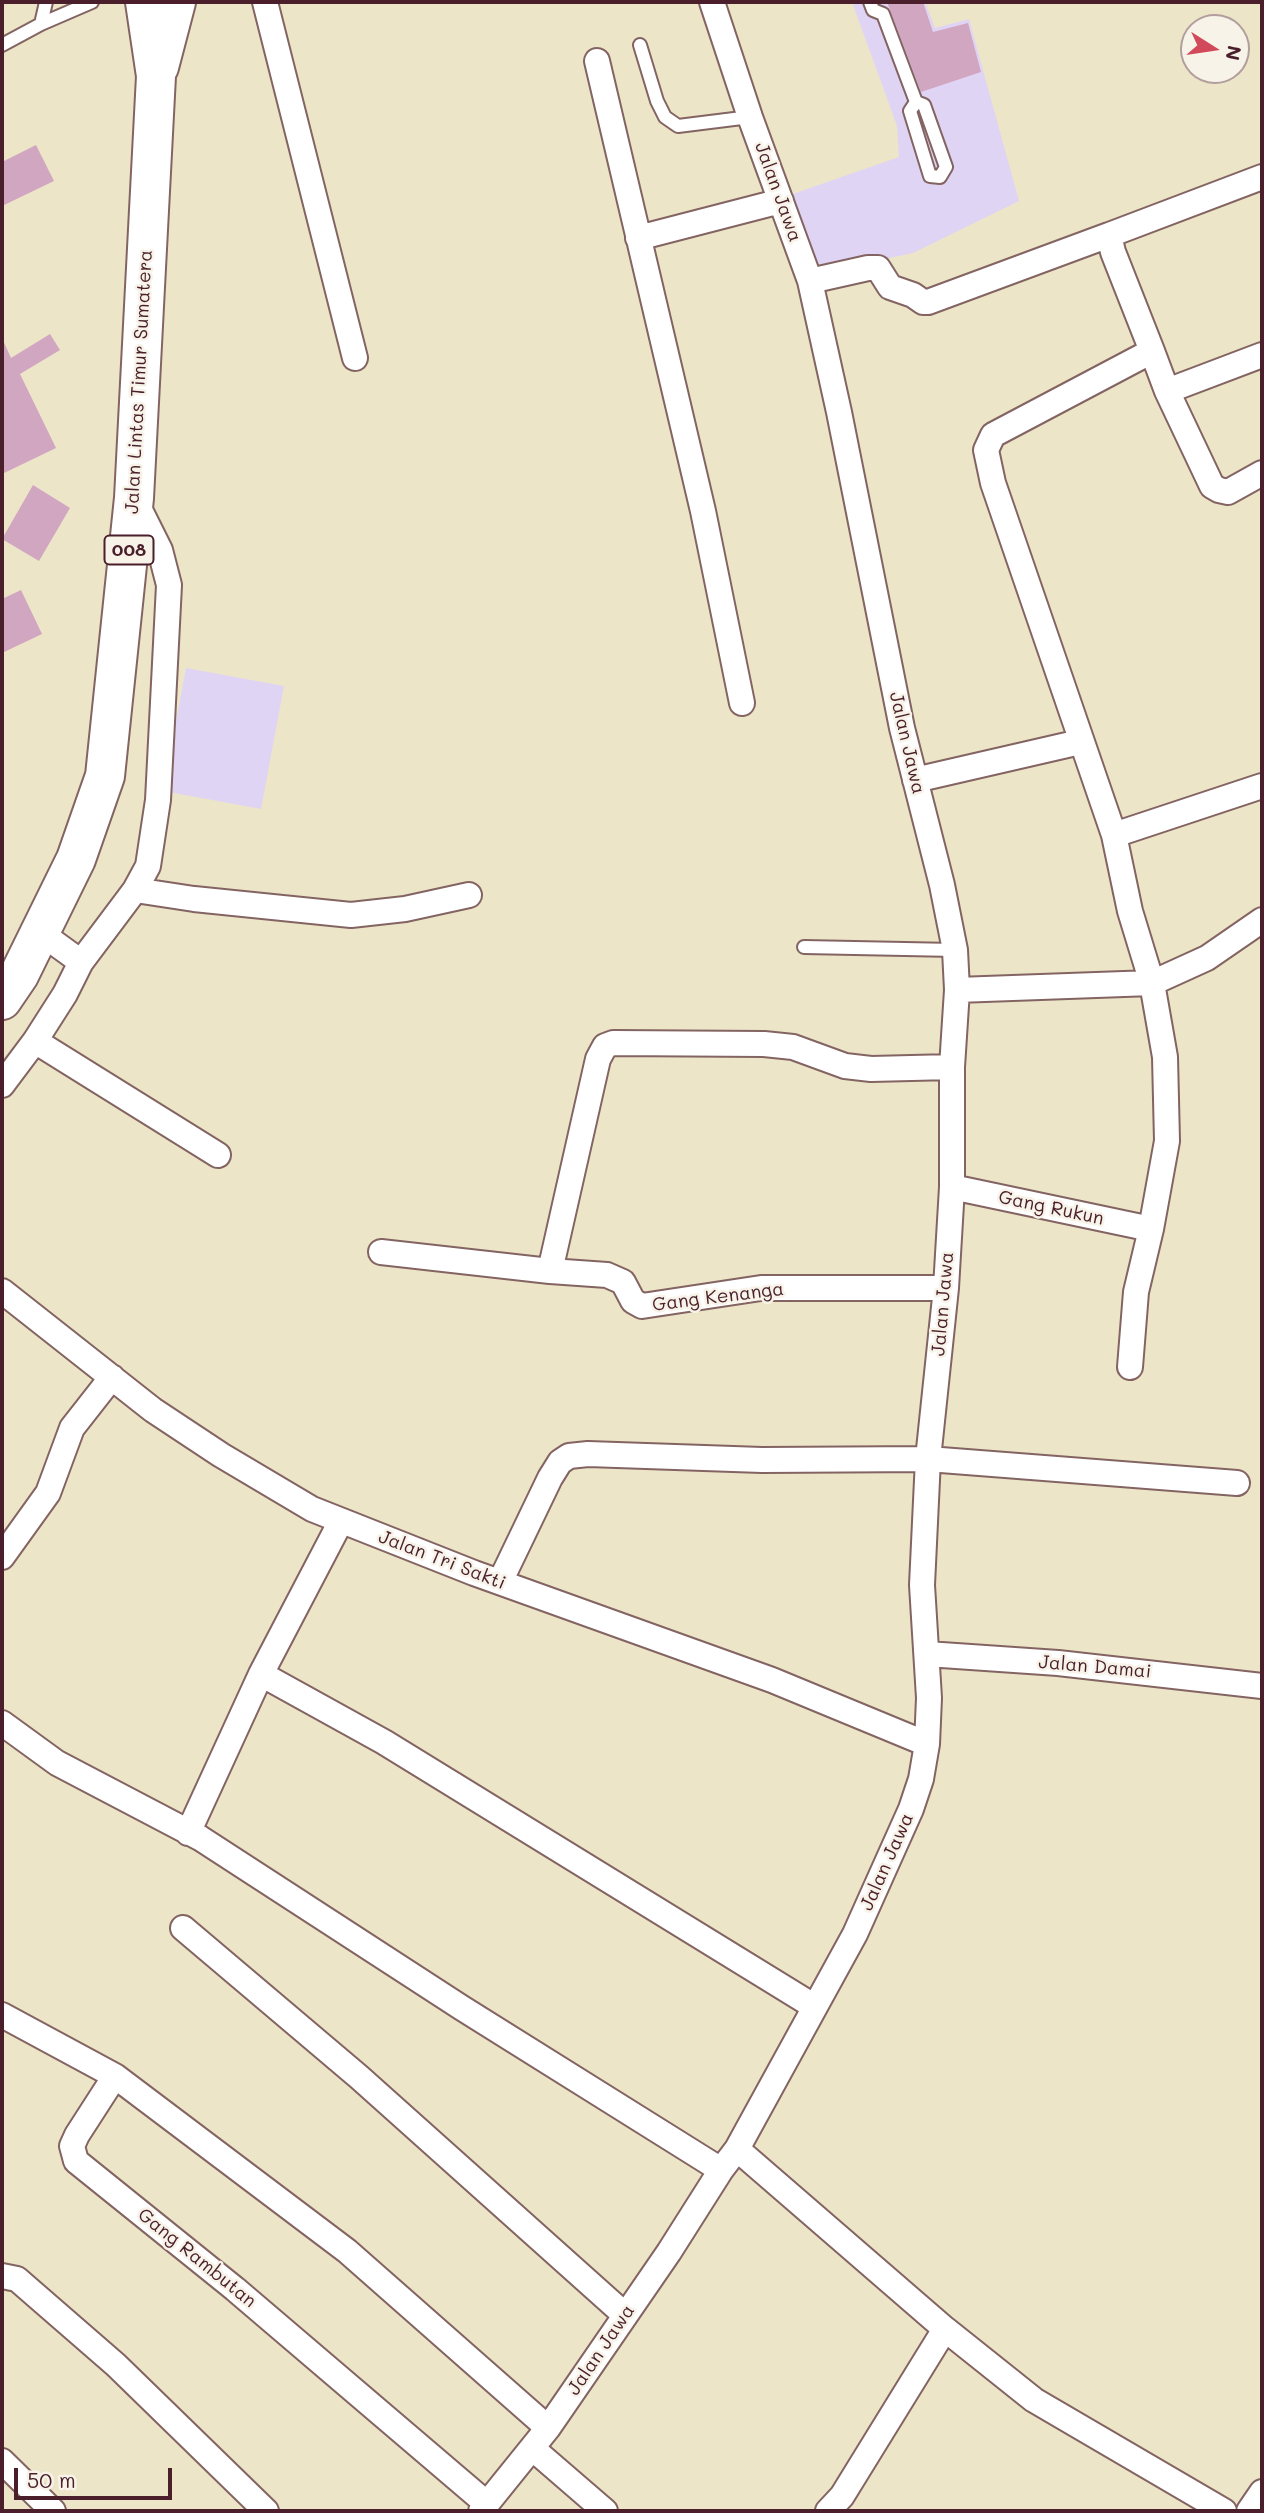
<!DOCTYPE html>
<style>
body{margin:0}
#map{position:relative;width:1264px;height:2513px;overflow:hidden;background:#ede5c8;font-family:Mali,sans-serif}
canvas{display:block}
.frame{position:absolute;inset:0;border:4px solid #4a1f2b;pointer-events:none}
.north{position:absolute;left:1180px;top:14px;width:70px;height:70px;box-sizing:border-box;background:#f7f3e8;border:2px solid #b29e9c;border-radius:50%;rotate:102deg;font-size:19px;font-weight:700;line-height:28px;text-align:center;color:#4a1f2b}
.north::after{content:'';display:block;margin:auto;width:24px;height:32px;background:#d1495b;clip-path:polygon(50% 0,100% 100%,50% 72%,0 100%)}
.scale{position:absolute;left:14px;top:2468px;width:158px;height:32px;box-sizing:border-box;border:4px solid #4a1f2b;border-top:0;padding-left:9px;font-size:21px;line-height:24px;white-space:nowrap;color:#4a1f2b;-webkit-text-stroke:5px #f7f3e8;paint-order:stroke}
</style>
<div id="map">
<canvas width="1264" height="2513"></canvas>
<div class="frame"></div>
<div class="north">N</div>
<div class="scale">50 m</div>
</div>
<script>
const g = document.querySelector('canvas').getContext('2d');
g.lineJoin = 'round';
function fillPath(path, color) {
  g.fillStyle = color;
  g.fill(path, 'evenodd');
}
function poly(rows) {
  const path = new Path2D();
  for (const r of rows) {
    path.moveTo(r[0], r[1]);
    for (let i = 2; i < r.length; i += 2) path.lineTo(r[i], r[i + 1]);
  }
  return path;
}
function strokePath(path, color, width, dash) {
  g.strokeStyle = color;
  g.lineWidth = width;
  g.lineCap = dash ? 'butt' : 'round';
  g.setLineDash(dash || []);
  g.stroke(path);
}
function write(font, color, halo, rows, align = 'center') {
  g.font = font + ' Mali,sans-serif';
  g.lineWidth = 5;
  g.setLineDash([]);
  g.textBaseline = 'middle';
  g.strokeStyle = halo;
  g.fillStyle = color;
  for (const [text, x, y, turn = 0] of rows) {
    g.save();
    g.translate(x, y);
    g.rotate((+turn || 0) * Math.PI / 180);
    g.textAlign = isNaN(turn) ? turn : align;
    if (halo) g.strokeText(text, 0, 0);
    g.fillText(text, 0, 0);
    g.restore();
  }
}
fillPath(poly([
 [852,2,925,2,935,28,969,19,1019,201,913,253,815,274,787,196,899,157,897,126],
 [186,668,284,686,261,809,163,791]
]), '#e0d4f4');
fillPath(poly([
 [887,2,923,2,933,32,968,23,981,72,921,92],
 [36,145,54,181,2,206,2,162],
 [50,334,60,350,20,374,56,448,2,474,2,338,11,358],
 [33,485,70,508,39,561,2,539],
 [21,590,42,634,2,653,2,599]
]), '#d1a6c1');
const service = poly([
 [870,2,873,10,883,14,916,102,924,105,946,167,940,177,930,176,910,111,916,102],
 [41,24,46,2],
 [2,45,41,24,92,2],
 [640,45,657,101,665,117,678,126,750,117],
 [804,947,955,950]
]);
const minor = poly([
 [265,2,355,358],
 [597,61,703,511,742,703],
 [638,238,781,201],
 [810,281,868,268,878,268,890,287,913,295,923,302,928,302,1109,235],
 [1152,351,1113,252,1109,235,1262,177],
 [1167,391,1262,355],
 [915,780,1080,742],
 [1114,835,1262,786],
 [135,890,194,899,351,915,405,909,469,895],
 [41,933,81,962,135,890,148,866,158,800,169,585,160,550,136,502],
 [957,990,1152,983,1207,958,1262,920],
 [35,1041,218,1155],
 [2,1085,35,1041,65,994,81,962],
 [952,1187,1151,1229],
 [381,1252,550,1271,607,1275,623,1282,633,1301,642,1306,761,1288,946,1288],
 [550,1271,598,1059,605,1046,613,1043,764,1044,793,1047,845,1066,871,1069,952,1067],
 [2,1291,153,1410,221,1455,312,1509,474,1573,772,1680,927,1744],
 [1130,1367,1136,1292,1151,1229,1167,1141,1165,1057,1152,983,1130,911,1114,835,993,483,986,450,993,435,1152,351,1167,391,1212,486,1219,490,1228,492,1262,473],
 [2,1557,48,1493,72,1428,112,1377],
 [500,1582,550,1478,560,1462,569,1456,588,1454,762,1460,928,1459,1237,1483],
 [927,1654,1058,1663,1262,1686],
 [261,1674,384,1742,815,2007],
 [2,1723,57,1763,200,1838,462,2008,721,2170],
 [188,1833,261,1674,341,1521],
 [183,1928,359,2077,625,2315],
 [2,2015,115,2076,77,2135,72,2146,76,2161,235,2289,487,2504],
 [115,2076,347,2251,548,2428],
 [737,2149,945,2329,1034,2400,1224,2511],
 [2,2276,17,2279,116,2365,266,2511],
 [532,2448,605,2511],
 [2,2461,53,2511],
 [481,2511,548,2428,669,2252,721,2170,737,2149,855,1934,911,1809,921,1779,927,1744,929,1698,922,1585,928,1459,946,1288,952,1187,952,1067,957,990,955,950,942,885,902,728,839,412,810,281,750,117,712,2],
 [828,2511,842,2496,945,2329],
 [1249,2511,1262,2492]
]);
const trunk = poly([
 [159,67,176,2],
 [2,1000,19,975,76,859,105,776,134,498,156,76,145,2]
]);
strokePath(service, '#836462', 16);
strokePath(minor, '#836462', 28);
strokePath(trunk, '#836462', 42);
strokePath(service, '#fff', 12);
strokePath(minor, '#fff', 24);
strokePath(trunk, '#fff', 38);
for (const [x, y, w] of [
 [129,550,49]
]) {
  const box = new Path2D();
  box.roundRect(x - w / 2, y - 14.5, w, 29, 5);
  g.fillStyle = '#f7f3e8';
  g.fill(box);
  strokePath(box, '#4a1f2b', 2);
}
write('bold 18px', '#4a1f2b', null, [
 ["008",129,550]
]);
write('19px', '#4a1f2b', '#f7f3e8', [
 ["Jalan Jawa",778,192,70],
 ["Jalan Lintas Timur Sumatera",139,382,-87],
 ["Jalan Jawa",907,743,77],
 ["Gang Rukun",1051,1208,12],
 ["Gang Kenanga",718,1297,-7],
 ["Jalan Jawa",943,1304,-85],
 ["Jalan Tri Sakti",442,1560,21],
 ["Jalan Damai",1095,1667,5],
 ["Jalan Jawa",887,1862,-66],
 ["Gang Rambutan",197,2258,39],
 ["Jalan Jawa",601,2350,-56]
]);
</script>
